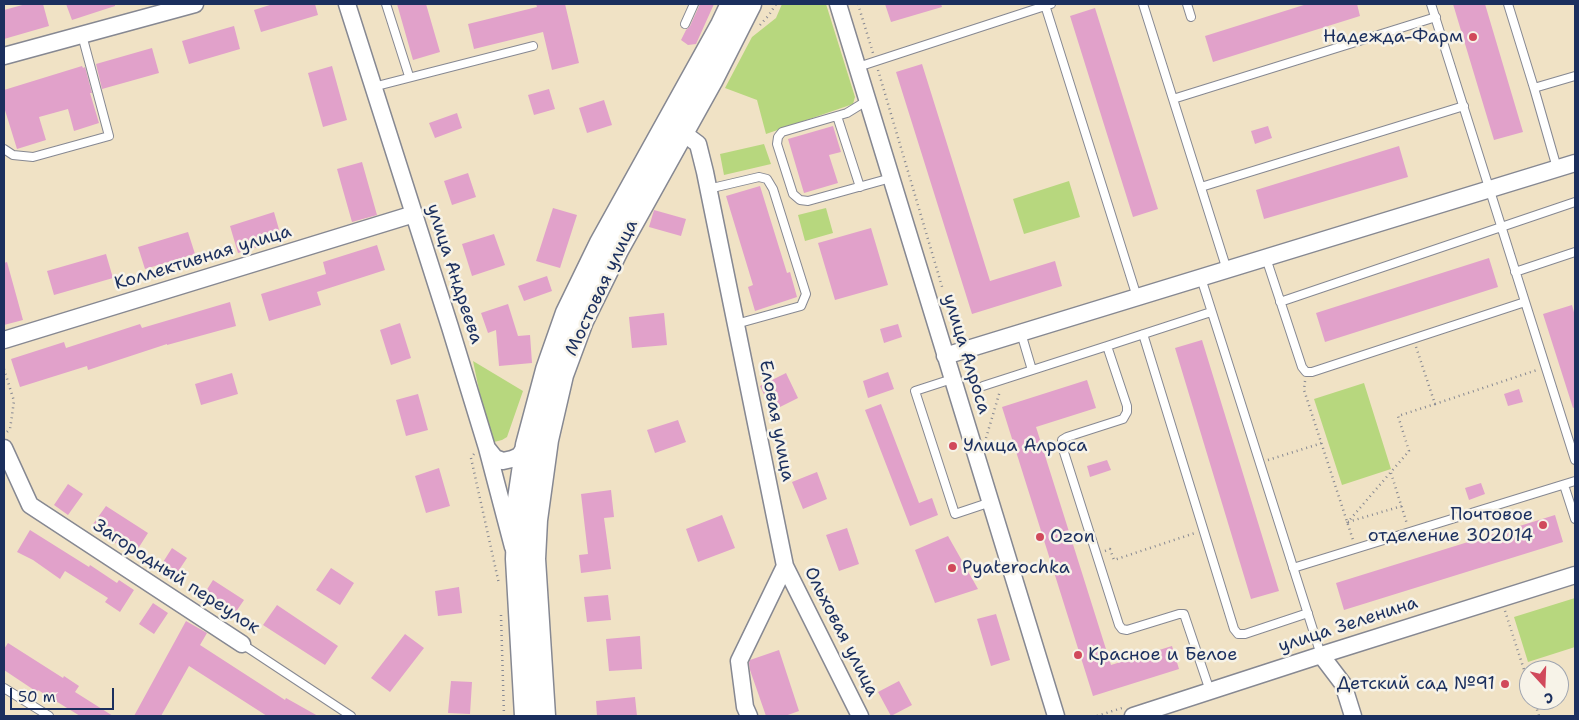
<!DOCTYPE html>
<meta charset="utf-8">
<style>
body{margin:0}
#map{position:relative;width:1579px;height:720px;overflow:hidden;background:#f0e2c5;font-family:"Shantell Sans",sans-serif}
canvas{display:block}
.frame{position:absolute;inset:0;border:5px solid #1b2f5e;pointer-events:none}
.north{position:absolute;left:1519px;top:660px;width:50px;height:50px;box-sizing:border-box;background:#f7f3e8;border:1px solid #9fa5b1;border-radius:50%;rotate:160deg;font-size:14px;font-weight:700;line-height:20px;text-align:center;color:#1b2f5e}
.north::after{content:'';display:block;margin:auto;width:18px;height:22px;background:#d1495b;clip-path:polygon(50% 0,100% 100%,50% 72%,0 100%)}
.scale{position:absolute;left:10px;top:688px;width:104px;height:22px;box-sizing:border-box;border:2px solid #1b2f5e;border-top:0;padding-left:6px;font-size:15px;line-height:18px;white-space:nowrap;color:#1b2f5e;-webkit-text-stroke:4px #f7f3e8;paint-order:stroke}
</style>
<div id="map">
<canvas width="1579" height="720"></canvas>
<div class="frame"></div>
<div class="north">С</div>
<div class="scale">50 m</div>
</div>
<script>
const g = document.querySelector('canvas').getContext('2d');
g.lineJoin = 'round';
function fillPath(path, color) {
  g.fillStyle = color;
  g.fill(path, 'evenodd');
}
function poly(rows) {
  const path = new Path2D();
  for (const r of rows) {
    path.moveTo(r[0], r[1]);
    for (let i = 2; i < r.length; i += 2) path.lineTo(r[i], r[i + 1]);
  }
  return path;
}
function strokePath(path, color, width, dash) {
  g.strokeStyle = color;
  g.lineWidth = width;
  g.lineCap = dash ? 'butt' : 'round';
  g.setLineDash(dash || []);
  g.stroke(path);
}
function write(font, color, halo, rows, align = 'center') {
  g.font = font + ' "Shantell Sans",sans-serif';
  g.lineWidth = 5;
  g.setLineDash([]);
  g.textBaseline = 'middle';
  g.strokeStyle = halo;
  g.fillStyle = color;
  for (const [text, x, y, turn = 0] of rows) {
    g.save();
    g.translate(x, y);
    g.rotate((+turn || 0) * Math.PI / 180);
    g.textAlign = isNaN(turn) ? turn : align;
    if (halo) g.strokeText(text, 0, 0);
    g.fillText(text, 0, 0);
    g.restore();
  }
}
fillPath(poly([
 [782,4,826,4,855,97,853,104,766,134,757,100,725,88,752,37,776,18],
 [764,144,771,164,724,175,720,154],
 [1069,181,1080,217,1024,234,1013,199],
 [826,208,833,233,805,241,798,215],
 [473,361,523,391,507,437,502,440,490,443],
 [1364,383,1391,469,1342,485,1314,399],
 [1575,598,1575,647,1528,662,1514,617]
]), '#b7d77e');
fillPath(poly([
 [26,4,43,4,49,26,4,39,4,10],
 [66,4,115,4,115,6,72,20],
 [273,4,315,4,318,15,261,32,254,10],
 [397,4,426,4,440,52,413,60],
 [536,4,565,4,579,63,552,70,543,32,474,49,468,24,537,7],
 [700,4,714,4,696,44,688,45,681,40,686,30,690,26],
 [885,4,941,4,942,7,891,22],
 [1307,4,1357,4,1360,16,1213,62,1205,36],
 [1453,4,1485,4,1523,132,1494,140],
 [1095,8,1158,209,1133,217,1070,16],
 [234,26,240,49,189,64,182,41],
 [152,48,159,73,102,89,96,64],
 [922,64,990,281,1055,261,1062,286,972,314,896,72],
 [82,66,83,68,85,67,92,93,90,93,99,123,74,131,68,109,39,117,46,140,17,149,4,107,4,90],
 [332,66,347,120,323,127,308,73],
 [549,89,555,109,534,115,528,95],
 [604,100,612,125,587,133,579,108],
 [457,113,462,128,435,138,429,123],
 [833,126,841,152,829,155,838,183,804,193,788,139],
 [1268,126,1272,138,1255,144,1251,131],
 [1399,146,1408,177,1264,219,1256,190],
 [362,162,377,215,352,222,337,169],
 [468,173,476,197,452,205,444,181],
 [760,186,787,273,790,272,797,297,755,311,748,287,753,285,726,196],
 [553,208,577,215,560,268,536,261],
 [654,210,686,219,681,236,649,227],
 [274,212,282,240,238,253,230,226],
 [871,228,888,285,835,300,818,243],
 [188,232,195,254,145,269,138,247],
 [494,234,505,265,472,276,462,244],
 [377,245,385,270,317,292,321,305,269,321,261,294,326,274,323,262],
 [106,254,113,278,54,295,47,271],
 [1489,258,1498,287,1325,342,1316,313],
 [7,262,23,320,4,325,4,263],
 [547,276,552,291,524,301,518,286],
 [230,302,236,326,167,345,167,344,88,370,87,366,20,387,11,359,64,342,66,348,140,324,142,328],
 [508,304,518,336,530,335,532,363,499,366,496,330,488,333,481,313],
 [1572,305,1575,316,1575,407,1573,408,1543,314],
 [664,313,667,345,632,348,629,317],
 [400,323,411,358,391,365,380,330],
 [898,324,902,337,884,343,880,329],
 [1202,340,1279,591,1251,599,1175,348],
 [888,372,894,389,868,398,863,381],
 [232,373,238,394,201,405,195,384],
 [786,373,798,398,772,411,760,386],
 [1087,380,1096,408,1036,427,1111,665,1172,646,1179,669,1093,696,1002,407],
 [1519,389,1523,402,1508,406,1504,394],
 [418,394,428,430,406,436,396,400],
 [881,404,919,503,932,498,938,515,910,526,865,410],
 [678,420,686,442,655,453,647,430],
 [1107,460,1111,470,1090,477,1087,466],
 [439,468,450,506,426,513,415,476],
 [817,472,827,499,803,509,792,482],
 [1481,483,1485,494,1469,500,1465,488],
 [68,484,83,494,68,515,54,505],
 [611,490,614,517,604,518,611,569,581,573,579,555,588,554,581,494],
 [106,506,148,533,134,555,91,527],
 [722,515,735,548,698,562,686,529],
 [1555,515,1563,542,1344,610,1336,583],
 [847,528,859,564,839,571,826,535],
 [30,530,89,567,90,565,117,583,119,580,134,590,120,612,105,602,108,598,65,571,60,579,33,560,17,552],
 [948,536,978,589,935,603,915,550],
 [172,548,187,558,173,579,158,570],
 [331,568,354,583,340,605,316,590],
 [213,580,244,600,231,619,201,599],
 [459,587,462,613,438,616,435,591],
 [608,595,611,620,587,622,584,597],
 [153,603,168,613,154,634,139,624],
 [277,605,338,646,325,665,263,625],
 [996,614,1010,660,991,666,977,619],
 [186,621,207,633,200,645,285,700,286,698,318,716,267,716,189,666,161,716,134,716],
 [405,634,424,648,390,692,371,678],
 [640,636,642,669,609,671,606,639],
 [8,643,63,678,64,676,79,686,75,692,113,716,80,716,38,690,37,692,4,670,4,649],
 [779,650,799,711,785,716,766,716,750,670,749,663,750,660],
 [451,681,472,682,470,714,448,713],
 [899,681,912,705,891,716,878,692],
 [635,697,637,716,597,716,596,701]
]), '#e1a1ca');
const service = poly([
 [386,4,409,76],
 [1143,4,1227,270],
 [1187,4,1191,17],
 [1431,4,1575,460],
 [1508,4,1534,88,1575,76],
 [1045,5,1137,297],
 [685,24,694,4],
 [858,67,1051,4],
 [373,87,533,46],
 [1534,88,1557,168],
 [1173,99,1436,17],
 [868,100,847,113,782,132,778,137,777,144,793,194,800,200,808,201,891,178],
 [837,116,860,187],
 [4,149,13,155,33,157,109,136,82,35],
 [1201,187,1464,106],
 [708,189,759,177,767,179,773,189,806,294,801,306,736,324],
 [1266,258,1302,367,1306,372,1312,372,1525,302],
 [1515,272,1575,252],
 [1201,278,1321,655],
 [1280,302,1575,202],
 [1021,333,1032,370],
 [1143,334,1234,629,1238,634,1245,634,1308,613],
 [952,379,915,391,955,514,991,502],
 [983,386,1107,346],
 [1564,485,1575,519],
 [1293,568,1575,481],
 [242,644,351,716],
 [4,688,49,716],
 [1210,691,1184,614,1179,614,1127,630,1122,629,1119,625,1062,446,1062,440,1067,437,1123,419,1127,412,1127,406,1107,346,1211,312]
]);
const minor = poly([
 [347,4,450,327,487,448,513,547],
 [838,4,1056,716],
 [4,56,195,4],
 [682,132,698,144,705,172,785,566,739,661,745,707,749,716],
 [4,340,414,214],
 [945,356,1575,163],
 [4,448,30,505,242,644],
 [487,448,495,458,503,461,512,459,519,456,527,445],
 [785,566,860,716],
 [1321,655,1343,684,1353,716],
 [1133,716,1321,655,1575,575]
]);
const secondary = poly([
 [526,716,517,559,519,499,527,445,547,370,567,313,601,243,722,25,732,4],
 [544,716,534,559,536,520,547,440,562,375,582,321,617,250,711,81,750,4]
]);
strokePath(service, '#868892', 10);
strokePath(minor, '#868892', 19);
strokePath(secondary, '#868892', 25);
strokePath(poly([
 [858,4,873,53],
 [760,25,769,15,776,4],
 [878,70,943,290],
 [1416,347,1435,404,1537,370],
 [4,369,14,401,10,429,6,433],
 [1305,381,1304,390,1353,540],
 [986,438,1000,391],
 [474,454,471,458,499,584],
 [1268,460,1322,443],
 [1391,473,1407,524],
 [1348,522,1402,506],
 [1347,523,1409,451,1398,416,1435,404],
 [1105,551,1110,549,1114,560,1195,533],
 [1505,611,1529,685],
 [501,615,504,716],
 [1534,700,1539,716],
 [1097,716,1122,708]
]), '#868892', 2.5, [1, 4]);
strokePath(service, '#fff', 8);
strokePath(minor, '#fff', 16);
strokePath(secondary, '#fff', 22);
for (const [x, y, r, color] of [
 [1473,37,5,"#d1495b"],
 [953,446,5,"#d1495b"],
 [1543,525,5,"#d1495b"],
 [1040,537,5,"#d1495b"],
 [952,568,5,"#d1495b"],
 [1078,655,5,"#d1495b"],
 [1505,684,5,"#d1495b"]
]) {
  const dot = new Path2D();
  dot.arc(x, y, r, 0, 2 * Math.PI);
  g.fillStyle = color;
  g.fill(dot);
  strokePath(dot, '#f7f3e8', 2);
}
write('18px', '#1b2f5e', '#f7f3e8', [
 ["Надежда-Фарм",1463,37,"right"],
 ["Улица Алроса",963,446],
 ["Почтовое",1533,515,"right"],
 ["отделение 302014",1533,536,"right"],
 ["Ozon",1050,537],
 ["Pyaterochka",962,568],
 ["Красное и Белое",1088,655],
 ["Детский сад №91",1495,684,"right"]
], 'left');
write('18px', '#1b2f5e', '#f7f3e8', [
 ["Коллективная улица",203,258,-17],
 ["улица Андреева",454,274,72],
 ["Мостовая улица",602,288,-65],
 ["улица Алроса",966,354,73],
 ["Еловая улица",776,421,79],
 ["Загородный переулок",176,577,33],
 ["улица Зеленина",1348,625,-18],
 ["Ольховая улица",841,632,63]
]);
</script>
